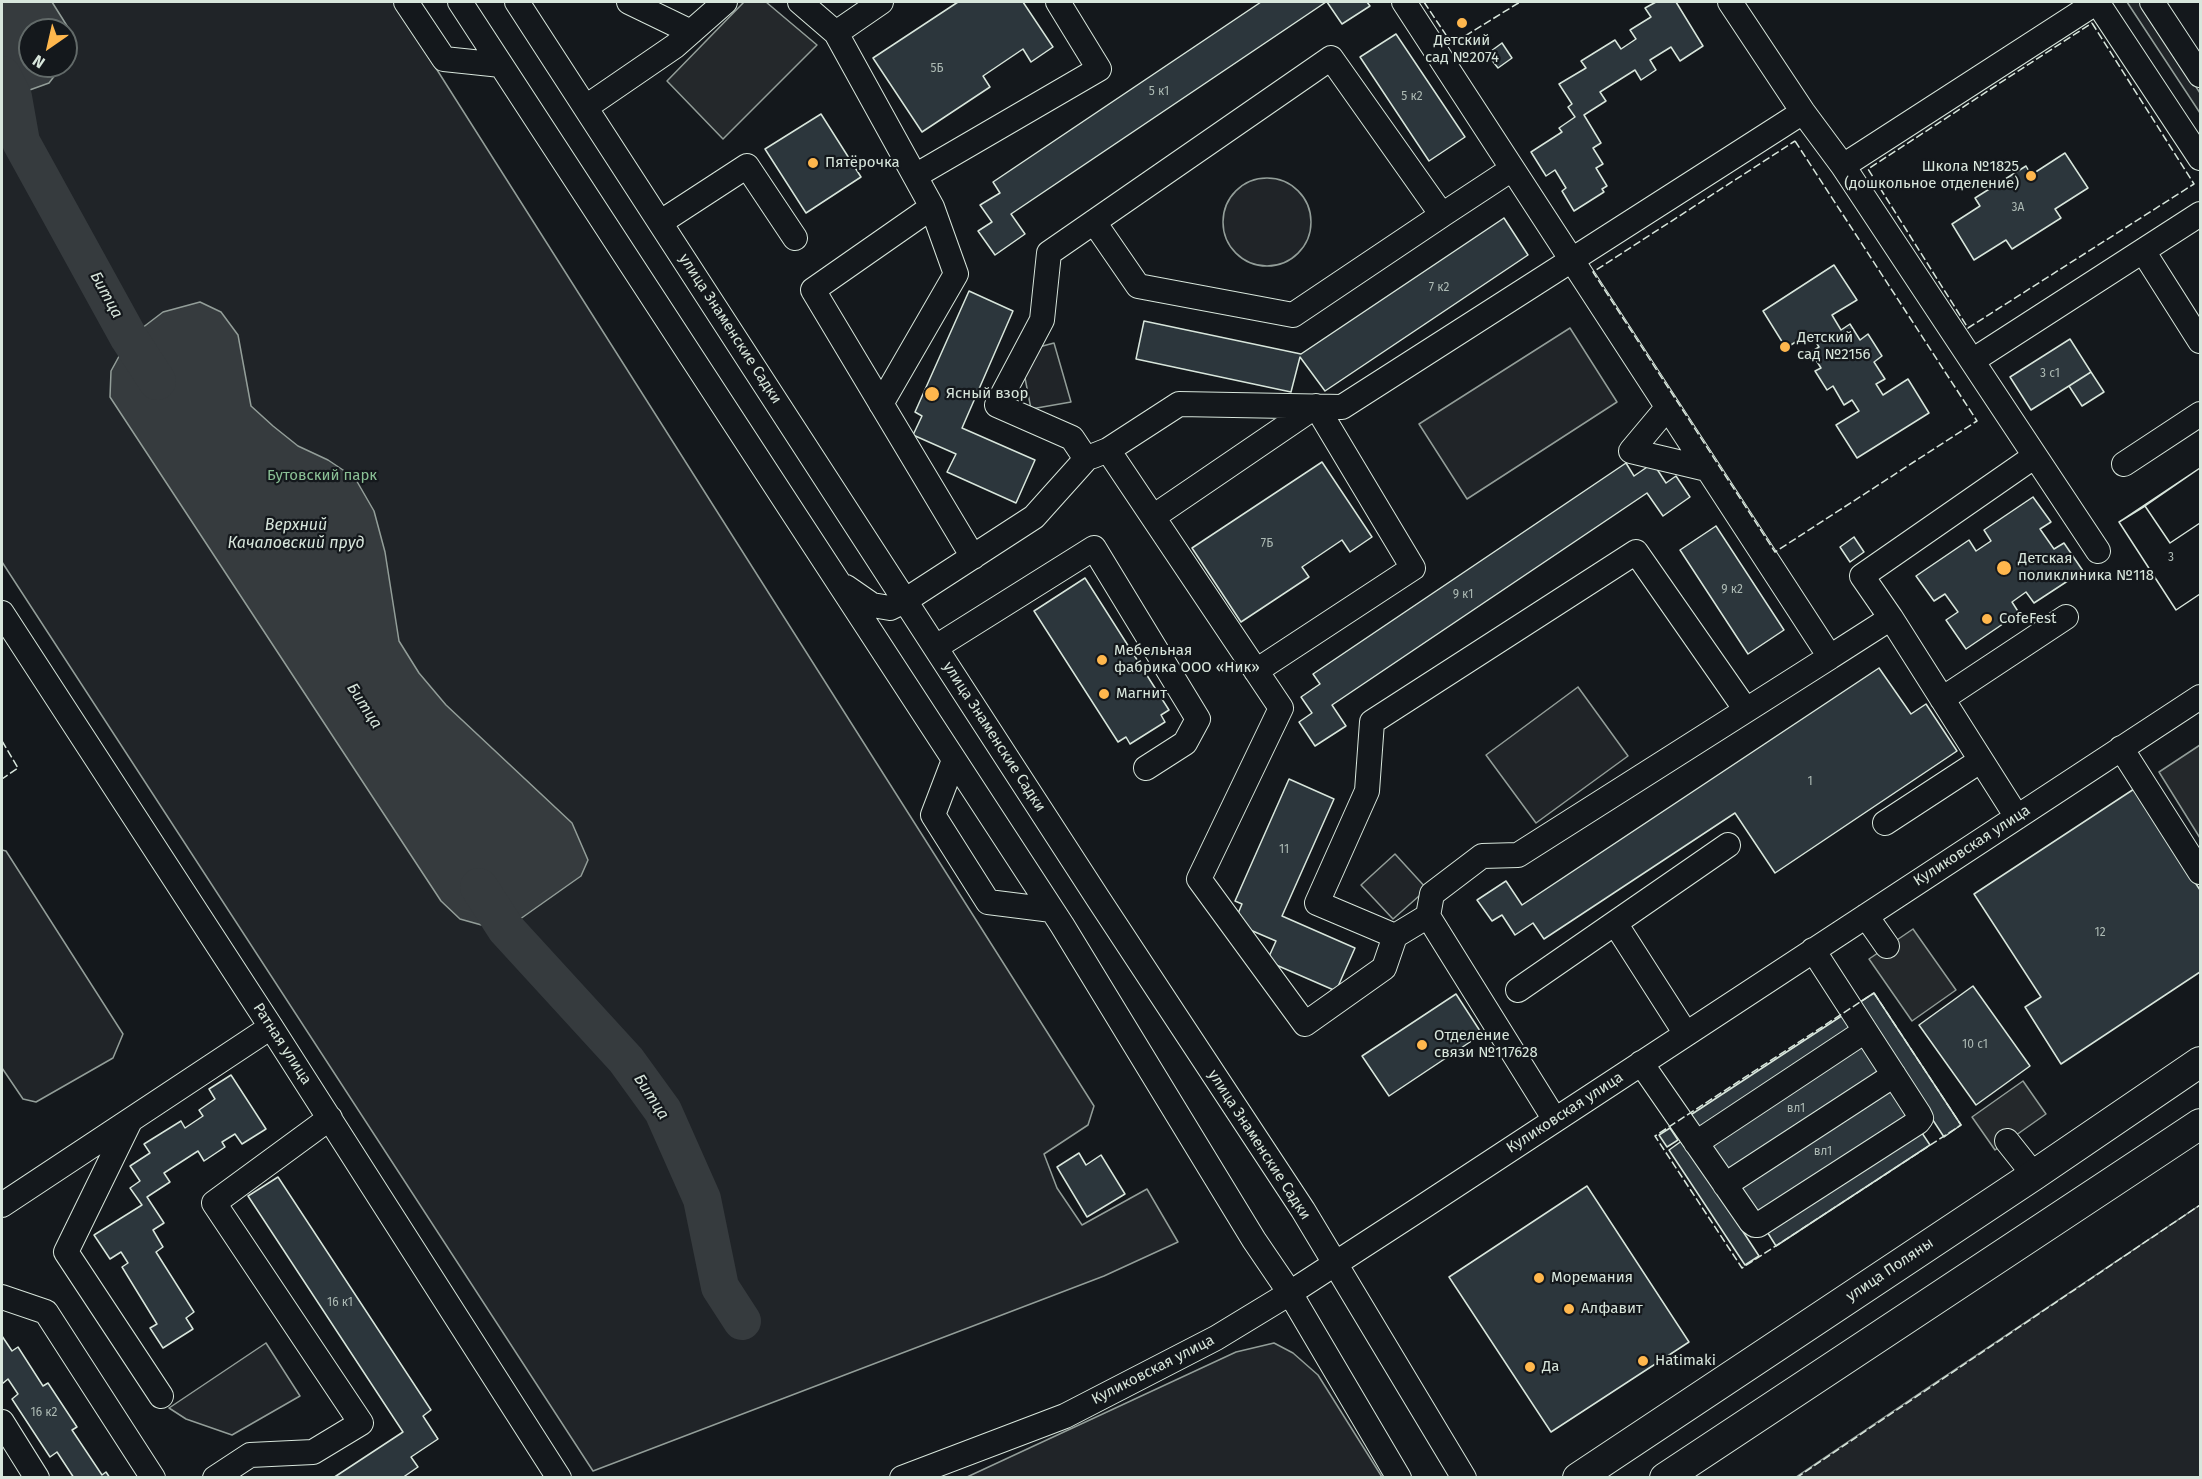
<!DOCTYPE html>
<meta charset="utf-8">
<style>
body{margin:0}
#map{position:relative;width:2202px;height:1479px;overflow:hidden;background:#14181c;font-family:"Fira Sans",sans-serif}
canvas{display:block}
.frame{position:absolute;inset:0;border:3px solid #d8e6dc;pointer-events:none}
.north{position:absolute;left:18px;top:18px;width:60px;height:60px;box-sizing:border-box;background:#14181c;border:2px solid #626a69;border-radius:50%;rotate:214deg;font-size:16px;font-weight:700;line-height:24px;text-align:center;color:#d8e6dc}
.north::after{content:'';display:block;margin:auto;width:21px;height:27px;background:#ffb74d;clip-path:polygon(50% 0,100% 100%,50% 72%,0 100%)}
</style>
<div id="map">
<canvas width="2202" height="1479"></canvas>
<div class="frame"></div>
<div class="north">N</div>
</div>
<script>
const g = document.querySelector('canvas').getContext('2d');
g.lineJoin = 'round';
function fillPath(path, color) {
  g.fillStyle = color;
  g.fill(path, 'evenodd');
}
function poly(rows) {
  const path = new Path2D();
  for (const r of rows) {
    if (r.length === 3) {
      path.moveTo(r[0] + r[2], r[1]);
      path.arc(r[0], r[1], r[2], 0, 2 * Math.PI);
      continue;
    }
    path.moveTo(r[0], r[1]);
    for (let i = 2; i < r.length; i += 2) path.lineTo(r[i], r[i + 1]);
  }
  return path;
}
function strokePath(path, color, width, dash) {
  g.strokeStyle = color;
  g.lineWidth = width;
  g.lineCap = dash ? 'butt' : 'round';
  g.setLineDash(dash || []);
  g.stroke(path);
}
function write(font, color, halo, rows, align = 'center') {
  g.font = font + ' "Fira Sans",sans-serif';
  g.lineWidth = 4.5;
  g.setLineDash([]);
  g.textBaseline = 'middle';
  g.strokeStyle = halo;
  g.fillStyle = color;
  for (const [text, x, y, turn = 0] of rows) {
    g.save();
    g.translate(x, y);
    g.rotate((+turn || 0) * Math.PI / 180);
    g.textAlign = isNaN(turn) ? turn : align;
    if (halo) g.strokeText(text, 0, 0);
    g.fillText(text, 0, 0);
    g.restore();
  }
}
const green = poly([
 [2,2,394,2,1094,1106,1088,1125,1044,1154,1057,1188,1082,1225,1147,1189,1178,1242,1104,1276,593,1471,2,562,2,2],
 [30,30,66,30,66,66,30,66,30,30],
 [2127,2,2141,2,2200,93,2200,113,2127,2],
 [1267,222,44],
 [1570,328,1617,402,1467,499,1419,424,1570,328],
 [1054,343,1071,402,1031,409,1020,352,1054,343],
 [1578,687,1628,756,1536,823,1486,755,1578,687],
 [2,850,6,851,123,1034,113,1058,36,1102,23,1099,2,1068,2,850],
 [1395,854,1427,889,1393,919,1361,885,1395,854],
 [2200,1205,2200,1477,1796,1477,1917,1395,2200,1205],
 [266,1343,300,1396,232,1435,186,1419,169,1408,266,1343],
 [1274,1343,1293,1353,1318,1375,1382,1477,967,1477,1236,1352,1274,1343]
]);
fillPath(green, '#202428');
strokePath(green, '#939e99', 1.5);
const parking = poly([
 [744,2,766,2,817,45,723,139,667,81,744,2],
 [2200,745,2200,838,2159,772,2200,745],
 [1913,929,1956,990,1912,1021,1869,959,1913,929],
 [2023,1081,2046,1114,1995,1150,1972,1117,2023,1081]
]);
fillPath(parking, '#24282b');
strokePath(parking, '#939e99', 1.5);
const water = poly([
 [2,2,52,2,74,37,72,52,66,60,66,30,30,30,30,66,62,66,49,83,2,100,2,2],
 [200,302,221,312,238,335,251,406,273,426,298,446,328,460,355,478,374,511,385,552,399,641,419,673,446,705,572,823,588,860,581,876,506,929,485,926,460,919,441,901,110,397,111,371,129,338,163,312,200,302]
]);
fillPath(water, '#363b3e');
strokePath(water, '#939e99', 1.5);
strokePath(poly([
 [2,75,13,97,21,142,129,338,157,381],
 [479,887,506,929,626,1060,663,1111,702,1199,720,1287,742,1321]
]), '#363b3e', 38);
const building = poly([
 [958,2,1023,2,1053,47,1031,62,1023,49,983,76,990,87,922,132,873,58,958,2],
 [1261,2,1326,2,1011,214,1025,234,995,255,978,231,992,222,980,205,1000,193,993,182,1261,2],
 [1327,2,1367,2,1370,6,1342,24,1327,2],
 [1656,2,1676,2,1703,46,1680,61,1671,47,1650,60,1656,70,1641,80,1635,70,1600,92,1606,101,1584,115,1601,143,1593,148,1603,164,1596,168,1607,186,1602,189,1604,192,1574,211,1562,191,1566,188,1555,170,1546,176,1531,152,1562,132,1559,128,1575,117,1568,107,1572,104,1559,84,1586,68,1581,61,1615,40,1621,49,1636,39,1630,30,1651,17,1645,8,1656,2],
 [1396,34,1465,137,1429,161,1360,57,1396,34],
 [1502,43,1512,58,1498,68,1487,54,1502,43],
 [821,114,861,177,806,213,765,149,821,114],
 [2065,153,2088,188,2055,209,2061,218,2012,249,2006,240,1974,260,1952,224,1980,206,1975,198,2026,166,2031,175,2065,153],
 [1504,218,1528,255,1325,391,1300,357,1291,392,1136,359,1144,321,1301,354,1504,218],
 [1834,265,1857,300,1832,315,1841,330,1850,324,1860,340,1868,334,1882,356,1874,362,1885,379,1876,384,1883,395,1908,379,1929,413,1857,458,1836,425,1859,411,1852,400,1844,405,1833,386,1827,390,1815,371,1821,368,1811,352,1819,347,1810,333,1786,348,1763,311,1834,265],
 [969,291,1013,311,962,428,1035,460,1016,503,947,472,956,454,913,435,922,416,915,412,969,291],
 [2070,339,2091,372,2031,410,2010,377,2070,339],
 [2091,372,2104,392,2082,406,2069,386,2091,372],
 [1322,462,1372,537,1350,552,1342,540,1302,567,1309,577,1241,622,1192,548,1322,462],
 [1626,463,1634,476,1653,463,1666,483,1676,476,1690,497,1663,516,1647,493,1332,705,1346,726,1315,746,1299,722,1312,713,1301,697,1320,684,1313,674,1626,463],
 [2200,468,2200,523,2170,543,2145,506,2200,468],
 [2200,468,2200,594,2176,610,2119,522,2200,468],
 [2033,497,2051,522,2040,529,2054,549,2064,543,2083,571,2034,603,2026,592,2012,602,2019,613,1966,649,1946,620,1958,612,1945,594,1934,601,1916,576,1969,540,1976,551,1991,541,1984,530,2033,497],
 [2145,506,2170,543,2200,523,2200,594,2176,610,2119,522,2145,506],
 [1716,526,1784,630,1748,654,1680,550,1716,526],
 [1854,537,1864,552,1850,562,1840,547,1854,537],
 [1085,578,1169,710,1161,715,1165,722,1130,744,1126,737,1118,742,1034,611,1085,578],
 [1879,668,1911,714,1926,704,1957,751,1775,873,1735,813,1544,939,1533,923,1515,935,1502,915,1492,921,1477,900,1506,881,1522,905,1879,668],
 [1289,779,1334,799,1282,916,1355,948,1336,991,1267,961,1276,941,1234,923,1242,904,1235,901,1289,779],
 [2134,789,2200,890,2200,972,2061,1064,2025,1007,2041,997,1974,894,2134,789],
 [1973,986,2030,1066,1976,1105,1919,1025,1973,986],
 [1874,993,1961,1125,1944,1137,1857,1004,1874,993],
 [1456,994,1482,1034,1389,1096,1362,1056,1456,994],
 [1843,1015,1853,1030,1699,1132,1689,1116,1843,1015],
 [1862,1043,1882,1072,1729,1175,1709,1145,1862,1043],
 [231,1075,266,1129,242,1144,235,1134,222,1142,225,1147,204,1161,198,1151,164,1173,170,1182,147,1197,164,1223,153,1230,163,1247,156,1252,194,1312,186,1318,193,1329,163,1348,150,1328,157,1324,122,1267,128,1263,121,1252,110,1259,94,1235,142,1205,130,1188,140,1181,130,1166,150,1153,144,1144,181,1121,185,1128,203,1116,199,1110,215,1099,209,1089,231,1075],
 [1890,1086,1910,1116,1757,1218,1737,1189,1890,1086],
 [1670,1128,1678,1140,1667,1147,1659,1135,1670,1128],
 [1920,1130,1930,1145,1776,1246,1766,1230,1920,1130],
 [1683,1140,1759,1256,1745,1265,1669,1150,1683,1140],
 [1079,1153,1086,1165,1101,1155,1125,1194,1087,1217,1057,1167,1079,1153],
 [278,1177,431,1410,423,1416,438,1439,411,1457,418,1467,402,1478,333,1478,403,1432,248,1196,278,1177],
 [1587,1186,1689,1342,1551,1432,1449,1277,1587,1186],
 [2,1336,12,1351,18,1347,43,1386,48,1383,77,1427,72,1430,102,1475,106,1472,110,1478,74,1478,57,1452,50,1457,12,1399,18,1394,8,1379,2,1384,2,1336]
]);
fillPath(building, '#2c363c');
strokePath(building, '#d8e6dc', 1.5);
const minor = poly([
 [406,2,444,59,501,65],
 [460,2,1062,925,1254,1240,1290,1293,1399,1478],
 [517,2,1099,900,1303,1210,1464,1478],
 [629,2,691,32],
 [800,2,836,33,932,207,813,290,973,557],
 [1404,2,1830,657,1891,618,2017,817],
 [1730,2,1803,112,1843,166,2098,551],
 [2097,2,2200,158],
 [2152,2,2200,75],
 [836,33,881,2],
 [586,107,675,46,725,2],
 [1843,166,2097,2],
 [915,176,1099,69,1058,2],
 [661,222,747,166,795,238],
 [1094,222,1138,286,1293,315,1442,215],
 [2143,251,2200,341],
 [1972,361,2200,214],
 [881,404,956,274,932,207],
 [1667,408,1631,451,1707,469],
 [1108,450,1281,708,1199,879,1305,1024,1384,968,1395,936,1428,916,1432,894,1482,856,1518,855,1830,657],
 [1093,456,1108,450,1179,404,1342,407,1803,112],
 [2124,464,2200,414],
 [1153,517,1316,406,1413,568,1256,671],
 [846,587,872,605,890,608,906,600,1034,517,1086,459,1072,438,997,405,1042,320,1049,253,1331,58,1442,215,1512,169],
 [2,613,271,1027,559,1478],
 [1891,618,1862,576,2035,456],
 [936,647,1094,548,1198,719,1185,743,1146,768],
 [1942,699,2066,617],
 [2121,748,2200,872],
 [954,760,933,815,988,902,1052,910],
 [1885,823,1980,761],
 [1428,916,1555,1120],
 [1866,916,1887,946],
 [1615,923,1686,1034],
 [1395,936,1317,903,1367,791,1372,722,1636,552,1746,710],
 [1518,990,1728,845],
 [1641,1063,1751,1222,1755,1225,1758,1225,1918,1122,1921,1118,1919,1114,1813,950],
 [130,1121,66,1252,161,1396],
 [2007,1141,2034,1175],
 [1696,1143,1865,1031],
 [1725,1185,1894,1075],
 [2,1205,271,1027],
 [2,1297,46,1312,153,1478],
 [2,1422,37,1478],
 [215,1478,250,1455,313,1452,361,1423,214,1203,330,1118],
 [902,1478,1065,1416,1216,1338,1290,1293,1421,1208,2200,697]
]);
const major = poly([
 [1578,1478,2034,1175,2200,1062],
 [1665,1478,2200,1124]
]);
strokePath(minor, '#d8e6dc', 26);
strokePath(major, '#d8e6dc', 32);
strokePath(minor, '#14181c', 24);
strokePath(major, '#14181c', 30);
strokePath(poly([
 [1424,2,1452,44,1520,2],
 [2092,23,2194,184,1968,328,1868,169,2092,23],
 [1795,141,1977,421,1775,552,1593,272,1795,141],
 [2,741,18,768,2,779],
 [1874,993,1961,1125,1742,1268,1655,1136,1874,993],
 [1796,1478,2200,1205]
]), '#d8e6dc', 1.5, [8, 3]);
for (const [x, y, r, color] of [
 [1462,23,6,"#ffb74d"],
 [813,163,6,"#ffb74d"],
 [2031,176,6,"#ffb74d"],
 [1785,347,6,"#ffb74d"],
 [932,394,8,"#ffb74d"],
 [2004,568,8,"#ffb74d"],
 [1987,619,6,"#ffb74d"],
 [1102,660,6,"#ffb74d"],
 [1104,694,6,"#ffb74d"],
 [1422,1045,6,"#ffb74d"],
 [1539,1278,6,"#ffb74d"],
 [1569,1309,6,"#ffb74d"],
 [1643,1361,6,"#ffb74d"],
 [1530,1367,6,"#ffb74d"]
]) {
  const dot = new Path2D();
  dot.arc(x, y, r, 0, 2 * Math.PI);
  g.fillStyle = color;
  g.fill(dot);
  strokePath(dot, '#14181c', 2);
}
write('12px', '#adbab4', null, [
 ["5Б",937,69],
 ["5 к1",1159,92],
 ["5 к2",1412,97],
 ["3А",2018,208],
 ["7 к2",1439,288],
 ["3 с1",2050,374],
 ["7Б",1267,544],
 ["3",2171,558],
 ["9 к2",1732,590],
 ["9 к1",1463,595],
 ["1",1810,782],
 ["11",1284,850],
 ["12",2100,933],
 ["10 с1",1975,1045],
 ["вл1",1796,1109],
 ["вл1",1823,1152],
 ["16 к1",340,1303],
 ["16 к2",44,1413]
]);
write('15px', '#d8e6dc', '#14181c', [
 ["Детский",1462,41,"center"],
 ["сад №2074",1462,58,"center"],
 ["Пятёрочка",825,163],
 ["Школа №1825",2019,167,"right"],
 ["(дошкольное отделение)",2019,184,"right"],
 ["Детский",1797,338],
 ["сад №2156",1797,355],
 ["Ясный взор",946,394],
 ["Детская",2018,559],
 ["поликлиника №118",2018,576],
 ["CofeFest",1999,619],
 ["Мебельная",1114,651],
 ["фабрика ООО «Ник»",1114,668],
 ["Магнит",1116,694],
 ["Отделение",1434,1036],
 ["связи №117628",1434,1053],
 ["Моремания",1551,1278],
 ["Алфавит",1581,1309],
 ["Hatimaki",1655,1361],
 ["Да",1542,1367]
], 'left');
write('15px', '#d8e6dc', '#14181c', [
 ["улица Знаменские Садки",730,329,57],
 ["улица Знаменские Садки",994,737,57],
 ["Куликовская улица",1972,846,-33],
 ["Ратная улица",282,1044,57],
 ["Куликовская улица",1565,1113,-33],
 ["улица Знаменские Садки",1259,1145,57],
 ["улица Поляны",1890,1270,-34],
 ["Куликовская улица",1153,1370,-27]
]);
write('15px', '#8ac095', '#14181c', [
 ["Бутовский парк",322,476]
]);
write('italic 16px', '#d8e6dc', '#14181c', [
 ["Битца",106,295,61],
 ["Верхний",296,526],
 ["Качаловский пруд",296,544],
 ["Битца",364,706,57],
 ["Битца",651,1097,57]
]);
</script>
